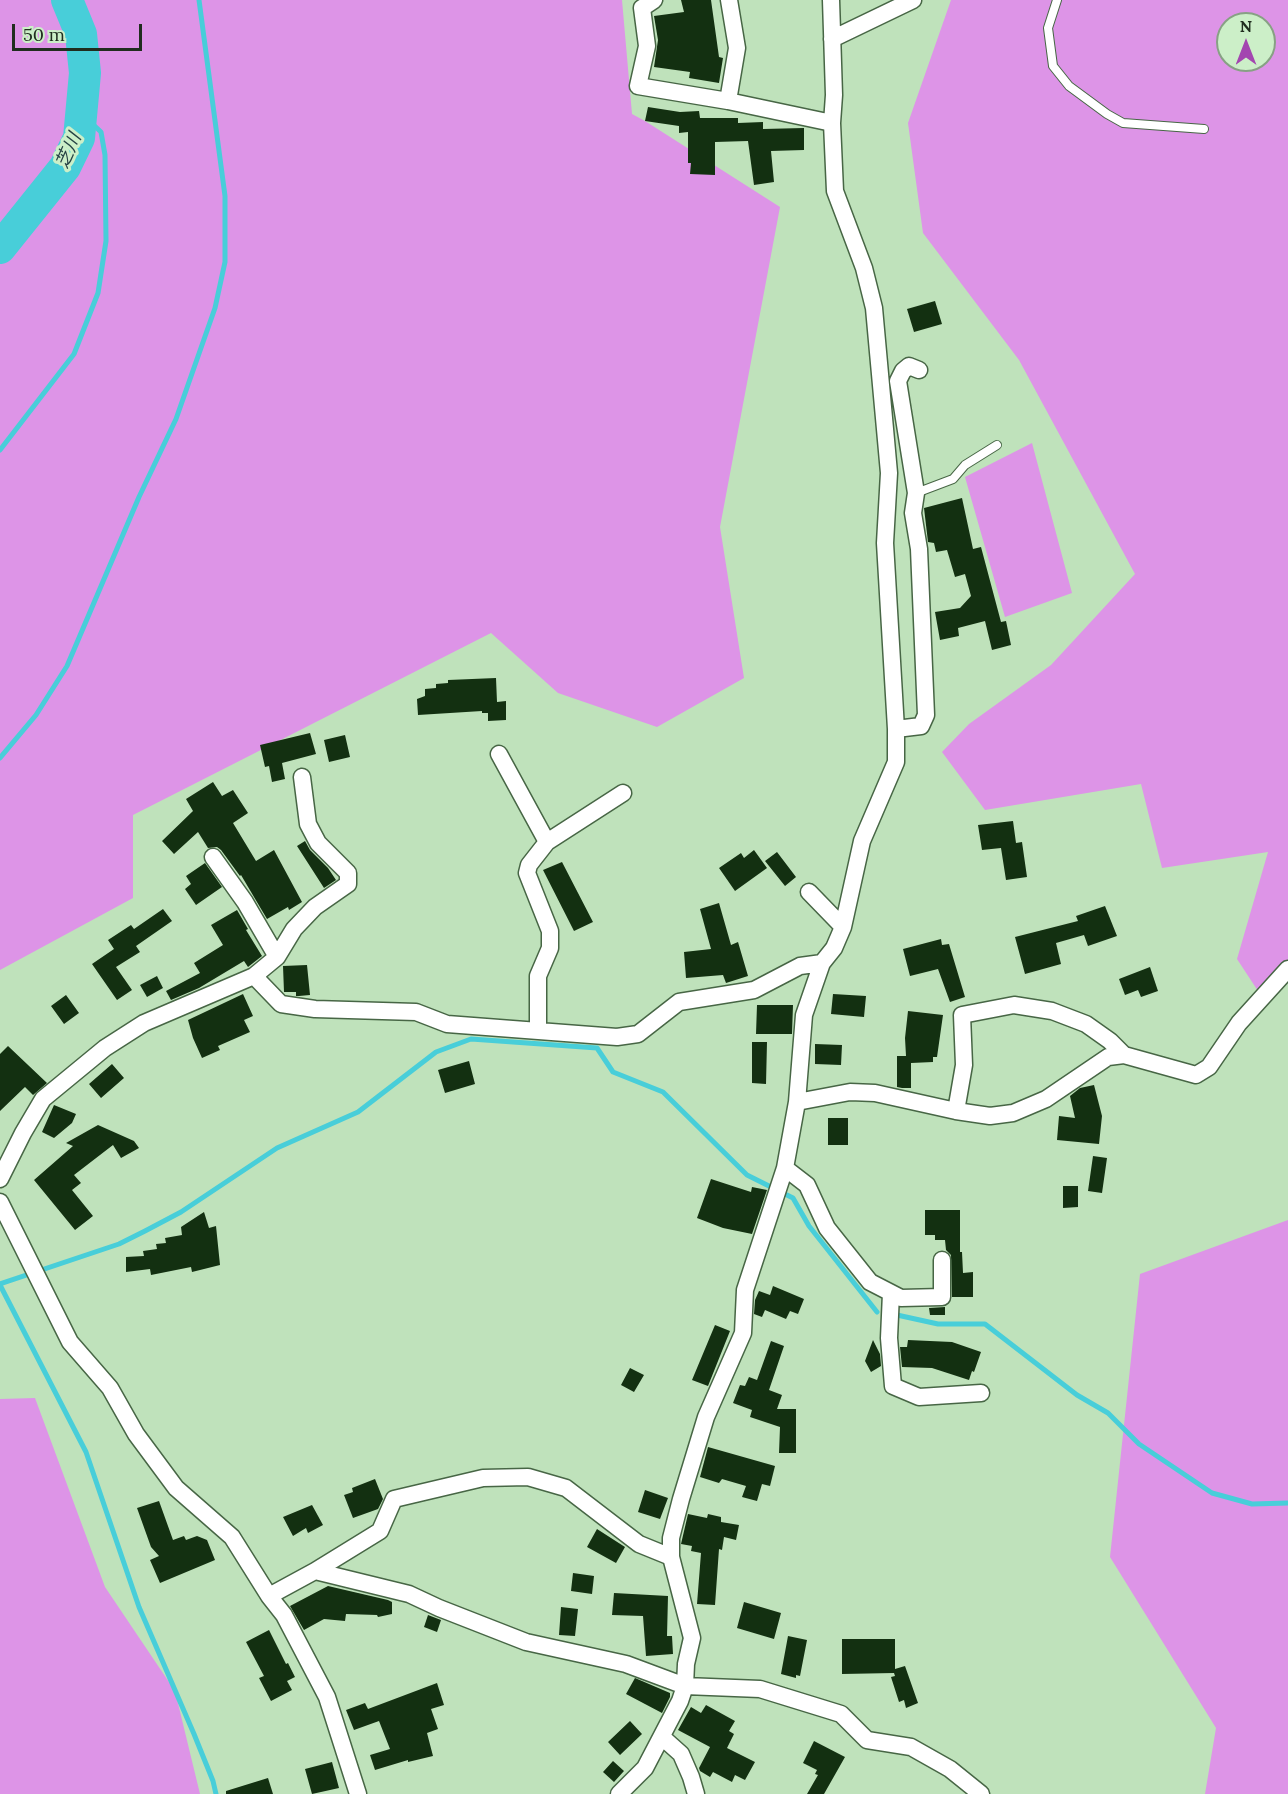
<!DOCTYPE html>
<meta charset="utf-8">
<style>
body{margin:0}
#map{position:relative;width:1288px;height:1794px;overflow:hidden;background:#bfe2bb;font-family:Lora,serif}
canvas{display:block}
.north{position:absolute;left:1216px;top:12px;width:60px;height:60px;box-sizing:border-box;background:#ccefc8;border:2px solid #87a184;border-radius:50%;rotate:0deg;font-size:16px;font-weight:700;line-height:24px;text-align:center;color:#202d1f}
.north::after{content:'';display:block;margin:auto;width:21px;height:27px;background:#a346b0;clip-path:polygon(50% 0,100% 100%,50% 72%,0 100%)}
.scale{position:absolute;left:12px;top:24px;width:130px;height:27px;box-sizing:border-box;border:3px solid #202d1f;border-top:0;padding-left:8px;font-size:18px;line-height:21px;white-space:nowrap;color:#202d1f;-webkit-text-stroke:4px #ccefc8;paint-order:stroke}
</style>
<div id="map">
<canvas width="1288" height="1794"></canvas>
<div class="north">N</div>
<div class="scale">50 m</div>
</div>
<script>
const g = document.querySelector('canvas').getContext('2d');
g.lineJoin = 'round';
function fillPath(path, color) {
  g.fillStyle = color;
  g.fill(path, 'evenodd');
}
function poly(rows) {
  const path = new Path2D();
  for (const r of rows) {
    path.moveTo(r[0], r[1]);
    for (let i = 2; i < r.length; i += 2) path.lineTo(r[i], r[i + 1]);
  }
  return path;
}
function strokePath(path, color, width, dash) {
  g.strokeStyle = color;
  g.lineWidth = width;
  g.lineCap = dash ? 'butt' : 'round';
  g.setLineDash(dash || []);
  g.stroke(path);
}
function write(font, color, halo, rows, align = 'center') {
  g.font = font + ' Lora,"Noto Sans JP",serif';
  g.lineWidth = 6;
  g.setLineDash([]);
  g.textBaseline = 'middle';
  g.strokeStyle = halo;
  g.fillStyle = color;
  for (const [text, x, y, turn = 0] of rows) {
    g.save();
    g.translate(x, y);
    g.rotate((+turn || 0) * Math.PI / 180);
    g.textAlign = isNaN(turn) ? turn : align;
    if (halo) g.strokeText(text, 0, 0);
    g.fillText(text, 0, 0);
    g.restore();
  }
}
fillPath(poly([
 [0,0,622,0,632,114,645,121,780,207,720,527,744,678,657,727,558,693,491,633,133,815,133,898,0,970],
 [951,0,1288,0,1288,983,1258,991,1237,959,1268,852,1162,868,1141,784,985,810,942,752,969,724,1051,665,1135,574,1019,360,923,233,908,123],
 [1228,24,1264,24,1264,60,1228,60],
 [1032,443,1072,593,1005,617,965,477],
 [1288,1220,1288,1794,1205,1794,1216,1728,1110,1557,1140,1274],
 [35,1398,105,1587,175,1691,200,1794,0,1794,0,1399]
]), '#dd94e7');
strokePath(poly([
 [0,450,74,354,98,293,106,241,105,155,101,132,83,115],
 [0,758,36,715,67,666,139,497,176,419,215,308,225,262,225,196,199,0],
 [0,1284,119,1244,145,1231,181,1212,277,1148,358,1112,436,1052,471,1039,597,1048,613,1072,663,1092,747,1175,793,1198,809,1226,877,1312],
 [0,1285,86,1452,139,1607,194,1734,213,1781,216,1794],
 [897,1315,938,1324,985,1324,1077,1395,1108,1413,1139,1444,1212,1493,1252,1504,1288,1503]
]), '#48ced9', 5);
strokePath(poly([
 [0,248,65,167,79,138,85,73,81,34,67,0]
]), '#48ced9', 32);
fillPath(poly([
 [681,0,711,0,719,57,723,58,719,83,689,78,690,72,654,67,658,40,654,16,684,12],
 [648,107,680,112,699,111,700,118,738,118,738,123,763,122,763,129,804,128,804,150,771,151,774,182,754,185,748,141,715,142,715,175,690,174,691,163,688,163,688,132,679,133,679,126,645,121],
 [935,301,942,324,914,332,907,309],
 [962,498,973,549,981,547,1001,622,1006,621,1011,645,992,650,985,621,958,628,959,636,940,640,935,612,960,608,971,596,965,574,955,577,947,550,936,552,934,543,928,542,924,508],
 [496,678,497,702,506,701,506,720,488,721,488,713,482,713,482,711,418,715,417,699,425,696,425,689,436,688,436,684,448,683,448,680],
 [310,733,316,754,282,763,285,779,272,782,269,766,265,767,260,745],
 [345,735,350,757,329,762,324,740],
 [213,782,222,796,233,790,248,813,233,823,256,861,274,850,302,902,289,910,288,907,267,919,241,875,240,876,221,850,217,847,208,848,198,832,174,854,162,841,193,811,186,799],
 [1013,821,1016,843,1022,842,1027,877,1006,880,1001,848,982,850,978,825],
 [305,841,310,850,328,868,336,880,324,888,297,846],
 [754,850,767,868,735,891,719,868,741,853,744,858],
 [777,852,796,877,785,886,765,861],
 [562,862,593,922,574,931,543,870],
 [205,863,222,887,196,905,185,889,191,884,186,876],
 [719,903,731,945,738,942,748,976,726,983,723,975,686,978,684,952,711,949,700,909],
 [1105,906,1117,936,1088,946,1084,935,1056,943,1061,964,1025,974,1015,937,1078,921,1076,916],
 [163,909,172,921,136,946,140,952,116,967,132,990,117,1000,92,964,114,949,108,940,131,925,134,929],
 [237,910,248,929,246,930,262,956,248,967,244,961,199,988,171,1000,166,991,200,973,194,963,223,945,211,925],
 [941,939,942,945,949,944,965,997,950,1002,938,969,910,976,903,949],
 [307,965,310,995,299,996,296,996,296,992,284,992,283,966],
 [1150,967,1158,991,1141,997,1138,990,1125,995,1119,979],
 [157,976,163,988,147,997,140,985],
 [243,994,253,1016,244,1020,250,1032,218,1046,220,1050,202,1058,193,1038,188,1020],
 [833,994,866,996,864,1017,831,1014],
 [66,995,79,1013,64,1024,51,1006],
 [757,1005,793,1005,792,1034,756,1034],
 [908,1011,943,1015,937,1057,933,1057,933,1062,911,1063,911,1088,902,1088,897,1087,897,1056,906,1056,905,1038],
 [752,1042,767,1042,766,1084,752,1083],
 [815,1044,842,1045,841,1065,815,1064],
 [8,1046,47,1083,33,1095,25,1087,0,1111,0,1054],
 [469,1061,475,1084,445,1093,438,1070],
 [112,1064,124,1078,101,1098,89,1084],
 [1094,1085,1102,1116,1099,1144,1057,1140,1059,1116,1075,1118,1070,1096,1080,1088],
 [54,1105,76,1114,72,1123,54,1138,42,1132],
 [828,1118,848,1118,848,1145,828,1145],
 [98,1125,134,1141,139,1148,121,1158,113,1145,74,1175,81,1183,72,1190,93,1216,75,1230,34,1180,73,1146,66,1143],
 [1093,1156,1107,1158,1102,1193,1088,1191],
 [711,1179,751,1192,752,1187,767,1190,752,1234,723,1228,697,1218],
 [1063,1186,1078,1186,1078,1207,1063,1208],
 [925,1210,960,1210,960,1252,962,1252,963,1273,973,1272,973,1297,952,1297,951,1255,946,1250,945,1240,935,1240,935,1235,925,1235],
 [204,1212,209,1228,216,1226,220,1265,192,1272,191,1267,151,1275,150,1269,126,1272,126,1257,144,1256,143,1251,157,1249,156,1244,166,1243,165,1238,182,1235,181,1227],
 [773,1286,804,1299,798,1314,790,1311,786,1319,765,1310,762,1317,754,1314,755,1300,759,1291,770,1295],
 [945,1307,945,1315,930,1315,929,1308],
 [715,1325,730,1331,708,1386,692,1380],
 [873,1340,880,1354,881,1366,871,1372,865,1361],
 [908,1340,952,1342,981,1352,974,1372,972,1371,969,1380,932,1368,902,1367,900,1347,907,1347],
 [771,1341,784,1346,769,1390,782,1395,777,1409,796,1409,796,1453,779,1453,780,1427,750,1417,752,1410,733,1403,740,1385,745,1386,749,1377,757,1380],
 [630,1368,644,1375,634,1392,621,1385],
 [708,1447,775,1466,770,1486,762,1484,757,1501,742,1497,746,1486,722,1479,719,1483,700,1477],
 [375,1479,383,1499,378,1509,353,1518,344,1495,353,1492,352,1488],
 [645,1490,668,1498,660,1519,638,1512],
 [159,1501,173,1540,184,1536,186,1540,197,1536,207,1540,215,1560,160,1583,150,1560,159,1556,151,1547,137,1508],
 [312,1505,323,1525,308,1533,306,1528,293,1536,283,1517],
 [688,1514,707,1518,708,1514,721,1517,721,1522,739,1525,736,1540,724,1537,722,1550,719,1549,715,1605,697,1604,701,1553,691,1551,692,1546,681,1544],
 [597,1529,625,1547,616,1563,587,1547],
 [573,1573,594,1576,592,1594,571,1591],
 [328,1586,388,1600,392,1602,392,1614,378,1617,377,1615,346,1614,345,1621,324,1619,304,1630,290,1606],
 [614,1593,668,1596,667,1636,672,1636,673,1654,646,1656,643,1616,612,1615],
 [744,1602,781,1613,774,1639,737,1628],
 [561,1607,578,1609,575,1636,559,1635],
 [428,1615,441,1620,437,1632,424,1627],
 [269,1630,286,1664,288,1663,295,1677,287,1681,292,1690,271,1701,259,1678,264,1676,246,1642],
 [788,1636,807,1640,800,1676,796,1675,796,1678,781,1674],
 [842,1639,895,1639,895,1669,905,1666,918,1703,906,1708,904,1700,899,1702,891,1677,895,1676,894,1673,842,1674],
 [635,1678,670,1693,670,1697,662,1713,626,1694],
 [437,1683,444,1705,431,1709,438,1729,427,1733,433,1756,408,1762,408,1760,375,1770,370,1755,390,1749,379,1721,354,1730,346,1710,365,1703,368,1709],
 [706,1705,735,1721,729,1731,734,1734,727,1748,755,1762,745,1780,735,1775,732,1782,713,1772,710,1777,700,1771,699,1768,710,1747,678,1730,691,1707,701,1713],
 [630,1721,642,1734,620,1755,608,1742],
 [814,1741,845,1757,824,1794,807,1794,818,1775,815,1774,817,1770,803,1763],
 [613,1761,624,1771,614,1782,603,1772],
 [332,1762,339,1788,312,1794,305,1769],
 [268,1778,273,1794,226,1794,226,1791]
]), '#133011');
const lane = poly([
 [1057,0,1048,28,1053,66,1069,86,1107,114,1123,123,1204,129],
 [916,493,953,479,965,465,997,445]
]);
const street = poly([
 [654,0,642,8,647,46,638,86,728,101,832,123],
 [832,39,913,0],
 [728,101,737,48,729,0],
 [896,729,921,726,926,715,919,549,913,513,916,493,898,381,903,371,909,366,919,370],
 [499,754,547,842],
 [213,857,245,902,277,957],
 [809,892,843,927],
 [254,976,277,957,294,929,315,907,348,884,348,873,318,843,308,824,302,777],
 [538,1029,538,976,550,948,550,931,527,873,529,865,547,842,623,793],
 [797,1102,850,1092,875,1093,956,1111,990,1116,1013,1113,1046,1099,1108,1057,1124,1055,1196,1075,1209,1067,1239,1023,1288,969],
 [956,1111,964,1065,962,1015,1014,1005,1052,1011,1086,1024,1110,1041,1124,1055],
 [785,1168,807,1185,827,1228,870,1282,901,1298,942,1297,942,1260],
 [0,1179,23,1133,43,1099,105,1048,144,1023,254,976,281,1004,315,1009,416,1012,447,1024,617,1037,638,1034,679,1002,754,990,800,966,822,963],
 [0,1202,70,1342,110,1388,136,1434,176,1488,232,1537,269,1596,284,1615,327,1697,358,1794],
 [891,1293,889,1338,893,1386,919,1397,981,1393],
 [315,1571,409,1594,439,1608,526,1642,626,1664,685,1686,760,1689,841,1714,867,1740,911,1747,950,1769,981,1794],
 [269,1596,315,1571,380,1531,394,1499,483,1478,528,1477,566,1488,639,1544,671,1557],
 [662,1737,681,1754,691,1777,696,1794],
 [619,1794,645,1768,680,1701,685,1686,686,1664,692,1638,671,1557,671,1538,681,1499,706,1417,743,1333,745,1290,785,1168,797,1102,804,1015,822,963,834,948,843,927,862,841,896,762,896,729,885,543,889,473,874,308,864,268,835,191,832,123,834,95,831,0]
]);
strokePath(lane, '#476645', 10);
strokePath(street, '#476645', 19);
strokePath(lane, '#fff', 8);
strokePath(street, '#fff', 16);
write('italic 18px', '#254244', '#ccefc8', [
 ["芝川",69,151,-66]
]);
</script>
